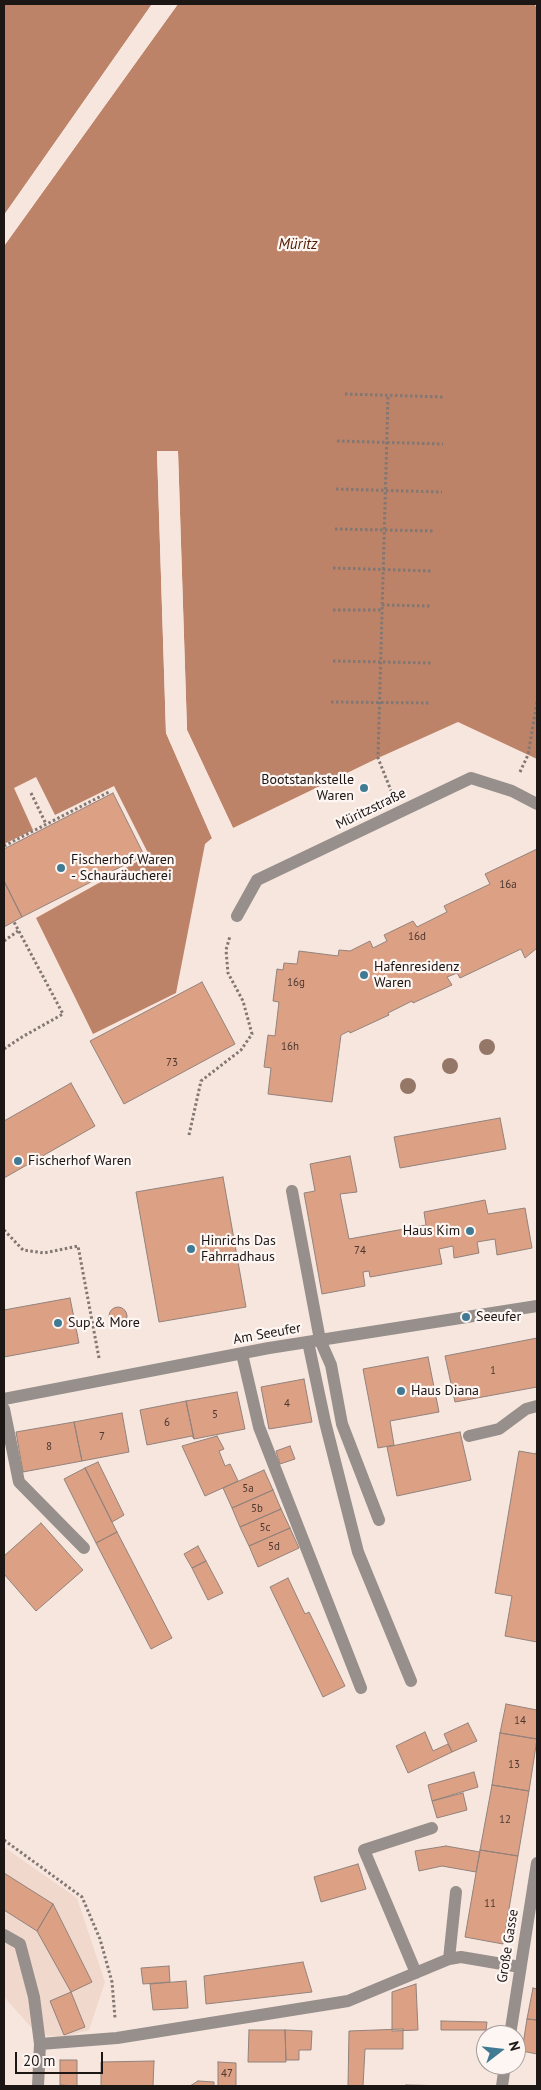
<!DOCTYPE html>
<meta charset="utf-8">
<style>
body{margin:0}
#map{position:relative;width:541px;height:2090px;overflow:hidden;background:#f7e6de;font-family:"PT Sans",sans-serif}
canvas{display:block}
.frame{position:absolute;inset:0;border:5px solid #1c1614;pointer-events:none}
.north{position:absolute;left:476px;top:2025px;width:50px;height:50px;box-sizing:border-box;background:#fdf6f3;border:1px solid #a39c9a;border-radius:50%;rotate:74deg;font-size:14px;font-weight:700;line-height:20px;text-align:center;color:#1c1614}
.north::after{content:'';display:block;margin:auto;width:18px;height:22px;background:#407b93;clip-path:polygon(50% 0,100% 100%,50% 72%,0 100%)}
.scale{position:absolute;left:15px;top:2052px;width:88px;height:22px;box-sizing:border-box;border:2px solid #1c1614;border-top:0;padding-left:6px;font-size:15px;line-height:18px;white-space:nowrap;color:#1c1614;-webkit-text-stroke:4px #fdf6f3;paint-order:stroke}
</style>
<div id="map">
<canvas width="541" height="2090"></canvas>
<div class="frame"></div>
<div class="north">N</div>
<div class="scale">20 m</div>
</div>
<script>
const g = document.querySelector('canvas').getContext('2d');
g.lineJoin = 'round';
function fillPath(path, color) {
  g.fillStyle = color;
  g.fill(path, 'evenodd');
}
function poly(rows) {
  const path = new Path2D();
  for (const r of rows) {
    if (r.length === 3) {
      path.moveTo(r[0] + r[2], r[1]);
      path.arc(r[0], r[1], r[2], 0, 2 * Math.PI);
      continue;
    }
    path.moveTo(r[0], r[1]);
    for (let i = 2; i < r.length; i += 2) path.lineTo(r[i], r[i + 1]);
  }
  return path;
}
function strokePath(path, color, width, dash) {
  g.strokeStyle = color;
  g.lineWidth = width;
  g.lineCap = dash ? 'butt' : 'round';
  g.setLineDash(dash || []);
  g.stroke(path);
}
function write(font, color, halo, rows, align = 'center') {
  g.font = font + ' "PT Sans",sans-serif';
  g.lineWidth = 4.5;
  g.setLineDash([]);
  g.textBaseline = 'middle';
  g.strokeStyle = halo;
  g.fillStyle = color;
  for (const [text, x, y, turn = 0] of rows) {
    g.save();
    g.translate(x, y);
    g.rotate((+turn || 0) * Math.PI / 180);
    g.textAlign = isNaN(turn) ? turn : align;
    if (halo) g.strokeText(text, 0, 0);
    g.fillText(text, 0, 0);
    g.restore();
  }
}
fillPath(poly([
 [4,1847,77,1898,105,1982,89,2030,64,2037,38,2035,4,1997]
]), '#f1d8cd');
fillPath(poly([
 [4,4,152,4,4,215],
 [178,4,534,4,537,8,537,759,458,722,378,758,233,828,187,730,178,452,157,451,166,733,212,838,205,844,176,993,93,1034,36,918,149,855,114,786,55,815,36,777,14,788,33,830,4,844,4,246]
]), '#bd8368');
fillPath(poly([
 [152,4,155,4,4,217,4,215],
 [175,4,178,4,4,246,6,238],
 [157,451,178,451,187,730,233,828,231,829,185,730,176,454,159,454,169,732,215,837,212,838,166,733]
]), '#f7e6de');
const building = poly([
 [113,793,144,855,22,917,4,881,4,849,113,793],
 [537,849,537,948,525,958,521,949,460,978,457,973,447,977,452,985,413,1003,412,1001,388,1013,389,1015,350,1033,349,1031,341,1035,332,1102,268,1094,271,1068,264,1067,268,1035,275,1036,279,1002,273,1001,277,969,283,970,284,963,297,964,299,951,338,956,339,950,350,951,370,941,373,948,387,941,384,935,413,921,417,927,447,912,444,906,490,884,485,874,537,849],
 [4,881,22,917,4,927,4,881],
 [202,982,235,1044,124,1104,90,1041,202,982],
 [71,1083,95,1126,4,1178,4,1121,71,1083],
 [500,1118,506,1149,400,1168,394,1137,500,1118],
 [350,1156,357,1192,340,1194,349,1239,426,1225,424,1212,485,1200,488,1214,525,1208,532,1248,497,1255,495,1239,477,1242,479,1253,454,1258,453,1246,439,1249,442,1264,370,1277,369,1271,363,1272,365,1286,322,1294,304,1193,315,1191,310,1164,350,1156],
 [223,1177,246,1307,159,1322,136,1192,223,1177],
 [70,1298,79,1343,4,1357,4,1310,70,1298],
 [118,1316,9],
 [537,1338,537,1387,455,1402,445,1356,537,1338],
 [428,1357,439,1412,390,1421,394,1445,378,1448,363,1369,428,1357],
 [304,1379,312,1422,269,1429,261,1387,304,1379],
 [237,1392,245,1429,194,1439,186,1401,237,1392],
 [186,1401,194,1439,192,1436,147,1445,140,1410,186,1401],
 [122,1413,129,1452,82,1461,74,1422,122,1413],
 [74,1422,82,1461,23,1472,16,1432,74,1422],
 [460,1432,471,1480,397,1496,387,1447,460,1432],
 [217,1436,224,1449,219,1451,225,1466,230,1464,238,1481,205,1496,182,1446,217,1436],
 [290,1446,295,1459,280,1464,276,1451,290,1446],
 [537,1446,537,1642,505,1636,512,1596,495,1593,519,1451,536,1454,537,1446],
 [98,1462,124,1515,112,1522,85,1468,98,1462],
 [85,1468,117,1532,96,1543,64,1479,85,1468],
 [264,1470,273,1490,232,1508,223,1488,264,1470],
 [273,1490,281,1509,240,1527,232,1508,273,1490],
 [281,1509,290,1528,249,1546,240,1527,281,1509],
 [41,1523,83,1570,36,1611,4,1574,4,1556,41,1523],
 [290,1528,299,1548,258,1567,249,1546,290,1528],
 [117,1532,172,1638,151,1649,96,1543,117,1532],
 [198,1546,206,1561,192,1568,184,1554,198,1546],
 [206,1561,223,1593,208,1600,192,1568,206,1561],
 [288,1578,305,1614,309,1612,345,1686,323,1697,270,1587,288,1578],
 [506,1704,537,1710,537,1739,500,1733,506,1704],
 [468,1723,477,1741,452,1752,444,1734,468,1723],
 [425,1732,433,1751,448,1744,452,1752,408,1773,396,1746,425,1732],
 [500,1733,537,1739,529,1791,492,1785,500,1733],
 [474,1772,478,1787,432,1801,428,1785,474,1772],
 [492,1785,529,1791,518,1856,480,1850,492,1785],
 [463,1793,467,1810,437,1818,432,1801,463,1793],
 [446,1846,480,1852,476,1872,442,1866,419,1871,415,1851,446,1846],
 [480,1850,518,1856,503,1944,465,1937,480,1850],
 [358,1864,366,1889,321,1902,314,1877,358,1864],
 [4,1873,53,1904,37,1931,4,1910,4,1873],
 [53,1904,92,1982,71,1992,37,1931,53,1904],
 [303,1962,312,1992,206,2004,204,1976,303,1962],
 [169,1966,170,1982,143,1984,141,1968,169,1966],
 [186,1981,188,2008,153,2010,150,1984,186,1981],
 [416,1984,418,2030,392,2031,392,1992,416,1984],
 [533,1988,537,1989,537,2020,527,2019,533,1988],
 [71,1992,85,2027,64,2035,50,2001,71,1992],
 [527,2019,537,2020,537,2054,522,2051,527,2019],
 [441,2021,487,2022,486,2030,441,2030,441,2021],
 [403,2029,403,2049,365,2049,363,2086,348,2086,349,2031,403,2029],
 [249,2030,285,2030,286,2062,248,2062,249,2030],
 [285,2030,312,2031,311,2050,299,2050,299,2060,286,2060,285,2030],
 [60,2060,77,2060,77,2086,60,2085,60,2060],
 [154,2061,153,2086,101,2086,101,2062,154,2061],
 [218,2062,236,2063,236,2086,218,2086,218,2062],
 [198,2081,214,2082,214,2086,190,2086,198,2081],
 [406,2085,453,2086,406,2086,406,2085]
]);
fillPath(building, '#dca084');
strokePath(building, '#92827b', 1);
strokePath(poly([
 [345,394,444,397],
 [388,397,378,758,392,793],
 [337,441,443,444],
 [336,489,442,492],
 [335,529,435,531],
 [333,568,432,571],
 [382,605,430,606],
 [333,610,382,610],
 [333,661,432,663],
 [331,702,431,703],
 [520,772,528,755,537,702],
 [31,793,46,824],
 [4,846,109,792],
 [4,941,18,931],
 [4,1049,22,1037,63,1014,14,922],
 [189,1135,201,1081,241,1050,252,1034,243,1001,228,973,226,950,230,936],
 [4,1230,23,1250,44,1253,78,1246,99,1358],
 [4,1840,82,1897,100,1939,112,1982,115,2018]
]), '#827772', 3, [2.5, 2.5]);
strokePath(poly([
 [292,1191,320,1340,331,1365,342,1424,379,1520],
 [308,1342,325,1422,358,1552,411,1681],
 [242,1354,259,1427,361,1688],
 [4,1409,19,1482,84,1548],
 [469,1436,499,1429,526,1409,537,1406],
 [4,1935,20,1944,34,1997,40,2044],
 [449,1959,456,1892],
 [416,1973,364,1850,432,1828],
 [38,2086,40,2044,117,2038,348,2001,449,1959,461,1957,520,1967]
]), '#968f8c', 12);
strokePath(poly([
 [237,916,257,880,471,778,512,791,537,804],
 [4,1399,269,1348,537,1306],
 [510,2035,537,1863],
 [502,2086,505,2065]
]), '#968f8c', 12);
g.fillStyle = '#957768';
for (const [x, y] of [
 [487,1047],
 [450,1066],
 [408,1086]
]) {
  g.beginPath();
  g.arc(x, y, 8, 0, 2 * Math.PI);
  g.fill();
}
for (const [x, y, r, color] of [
 [364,788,5,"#407b93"],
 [61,868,5,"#407b93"],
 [364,975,5,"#407b93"],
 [18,1161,5,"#407b93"],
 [470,1231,5,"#407b93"],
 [191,1249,5,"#407b93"],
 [466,1317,5,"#407b93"],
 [58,1323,5,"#407b93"],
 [401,1391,5,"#407b93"]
]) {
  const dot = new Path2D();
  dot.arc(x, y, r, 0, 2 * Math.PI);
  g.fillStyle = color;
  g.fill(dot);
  strokePath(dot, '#fdf6f3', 2);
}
write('11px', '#4c3830', null, [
 ["16a",508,885],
 ["16d",417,937],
 ["16g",296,983],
 ["16h",290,1047],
 ["73",172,1063],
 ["74",360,1251],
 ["1",493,1371],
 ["4",287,1404],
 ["5",215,1415],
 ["6",167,1423],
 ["7",102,1437],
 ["8",49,1447],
 ["5a",248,1489],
 ["5b",257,1509],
 ["5c",265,1528],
 ["5d",274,1547],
 ["14",520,1721],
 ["13",514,1765],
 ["12",505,1820],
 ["11",490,1904],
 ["47",227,2074]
]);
write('14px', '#1c1614', '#fdf6f3', [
 ["Bootstankstelle",354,780,"right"],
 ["Waren",354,796,"right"],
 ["Fischerhof Waren",71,860],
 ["- Schauräucherei",71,876],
 ["Hafenresidenz",374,967],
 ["Waren",374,983],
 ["Fischerhof Waren",28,1161],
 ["Haus Kim",460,1231,"right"],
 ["Hinrichs Das",201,1241],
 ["Fahrradhaus",201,1257],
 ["Seeufer",476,1317],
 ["Sup & More",68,1323],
 ["Haus Diana",411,1391]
], 'left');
write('14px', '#1c1614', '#fdf6f3', [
 ["Müritzstraße",371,809,-26],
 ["Am Seeufer",267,1334,-10],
 ["Große Gasse",508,1946,-81]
]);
write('italic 15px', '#521c00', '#fdf6f3', [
 ["Müritz",298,245]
]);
</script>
